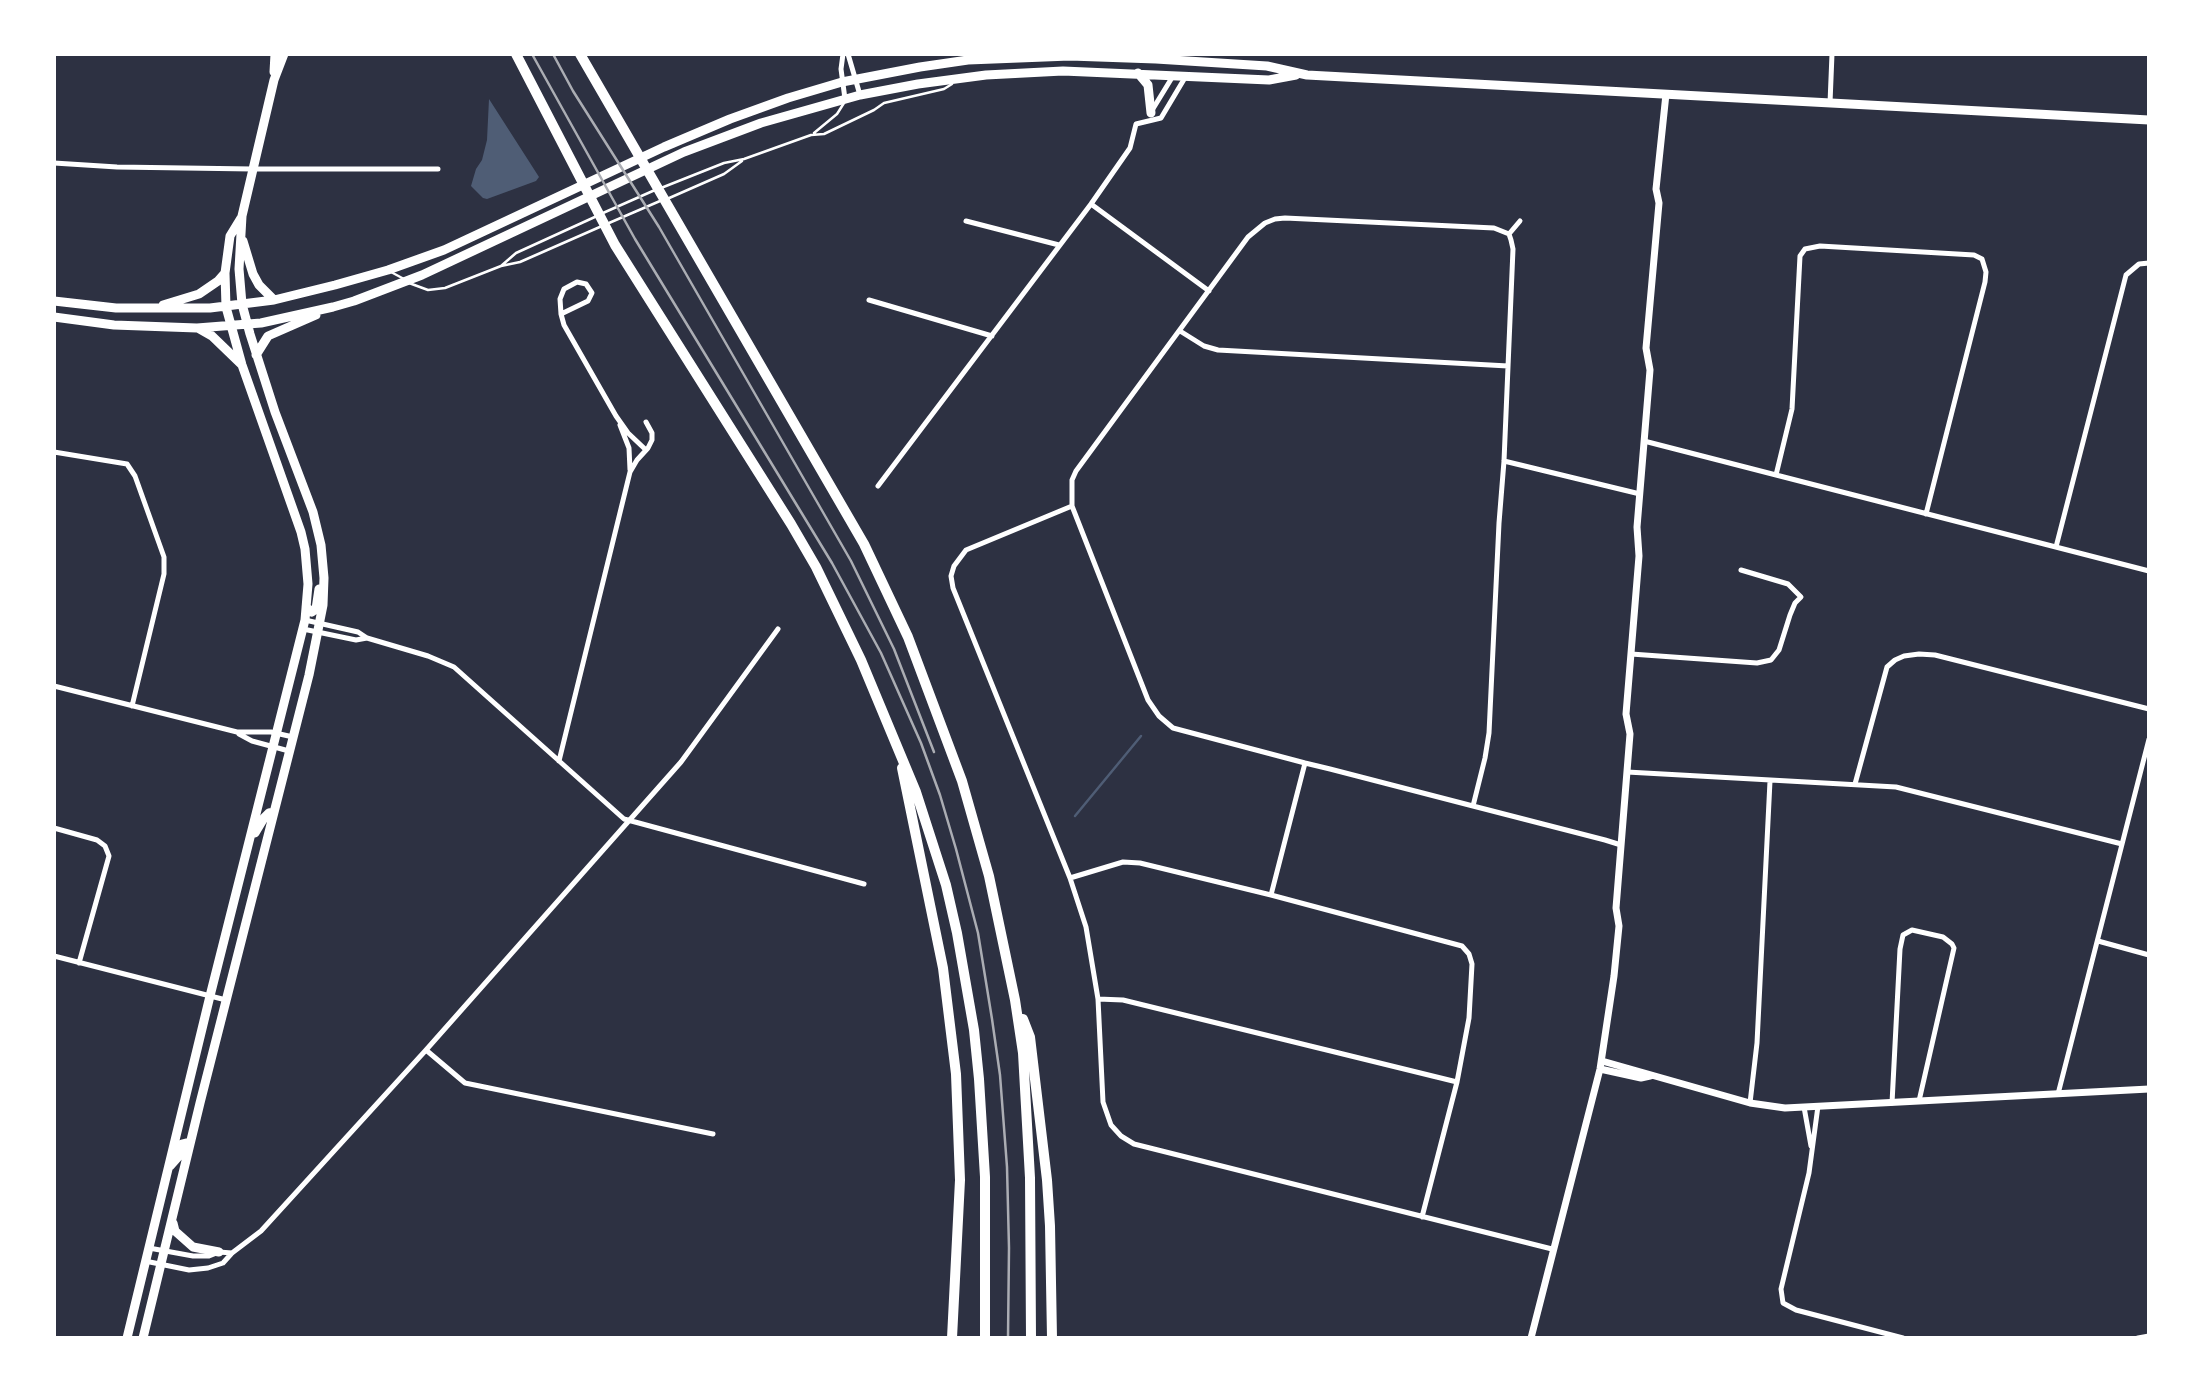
<!DOCTYPE html>
<style>
body{margin:0}
#map{position:relative;width:2203px;height:1392px;overflow:hidden;background:#2d3142;font-family:Arial,sans-serif}
canvas{display:block}
.frame{position:absolute;inset:0;border:56px solid #fff;pointer-events:none}
</style>
<div id="map">
<canvas width="2203" height="1392"></canvas>
<div class="frame"></div>
</div>
<script>
const g = document.querySelector('canvas').getContext('2d');
g.lineJoin = 'round';
function fillPath(path, color) {
  g.fillStyle = color;
  g.fill(path, 'evenodd');
}
function poly(rows) {
  const path = new Path2D();
  for (const r of rows) {
    path.moveTo(r[0], r[1]);
    for (let i = 2; i < r.length; i += 2) path.lineTo(r[i], r[i + 1]);
  }
  return path;
}
function strokePath(path, color, width, dash) {
  g.strokeStyle = color;
  g.lineWidth = width;
  g.lineCap = dash ? 'butt' : 'round';
  g.setLineDash(dash || []);
  g.stroke(path);
}
fillPath(poly([
 [489,99,539,177,536,181,487,199,483,198,471,186,476,169,482,160,487,140]
]), '#4f5d75');
strokePath(poly([
 [1075,816,1141,736]
]), '#4f5d75', 2.5);
strokePath(poly([
 [814,133,837,114,844,103],
 [661,188,724,163,744,159,811,135,824,134,874,110,884,103,944,89,952,84],
 [667,199,724,174,742,161],
 [603,213,655,190],
 [609,223,660,201],
 [501,266,516,253,597,216],
 [391,272,404,279],
 [409,283,428,290,445,288,501,266,520,262,602,226]
]), '#fff', 2.5);
strokePath(poly([
 [843,54,841,69,845,99],
 [848,54,860,95],
 [1830,103,1832,54],
 [1151,112,1173,76],
 [54,163,117,167,252,169,438,169],
 [1091,204,1209,291],
 [966,221,1059,245],
 [1509,234,1520,221],
 [869,300,992,336],
 [561,314,588,301,592,293,586,284,577,282,564,289,560,299,561,314,564,325,616,416,628,433,646,450],
 [1180,331,1204,346,1218,350,1508,366],
 [620,425,629,448,630,470],
 [1644,441,2149,571],
 [54,452,127,464,135,476,164,557,164,574,132,706],
 [1504,461,1640,494],
 [1776,475,1792,409,1800,256,1805,249,1820,246,1974,255,1982,259,1986,272,1985,282,1926,514],
 [878,486,1091,204,1130,148,1136,124,1161,118,1186,76],
 [1072,506,966,550,954,566,951,576,953,588,1070,878,1086,927,1098,999,1103,1102,1111,1125,1121,1136,1134,1144,1552,1249],
 [2056,547,2126,275,2139,264,2149,263],
 [305,620,358,632,367,638,428,656,454,667,624,819,864,884],
 [303,629,356,640,367,638],
 [1631,654,1757,663,1771,660,1779,650,1790,615,1795,603,1801,597,1788,584,1741,570],
 [54,686,237,732,271,732,293,737],
 [239,734,252,741,289,751],
 [559,761,630,472,637,460,648,448,652,440,652,433,646,422],
 [1627,772,1896,787,2122,844],
 [1855,784,1887,667,1895,660,1904,656,1919,654,1935,655,2149,709],
 [1473,806,1485,758,1489,733,1499,523,1504,461,1513,249,1511,240,1509,234,1494,228,1285,218,1275,219,1265,223,1248,237,1076,471,1072,480,1072,506,1148,700,1159,716,1173,728,1305,763,1330,769,1473,806,1605,840,1621,845],
 [54,828,97,840,105,846,109,856,79,963],
 [1070,878,1123,862,1140,863,1271,895,1462,946,1469,954,1472,964,1469,1018,1457,1082,1422,1217],
 [1271,895,1305,763],
 [2098,941,2149,955],
 [54,956,226,1000],
 [1098,999,1123,1000,1457,1082],
 [426,1050,465,1083,713,1134],
 [2058,1094,2149,739],
 [1750,1103,1757,1043,1770,781],
 [1892,1103,1900,949,1903,935,1912,930,1943,937,1952,944,1954,948,1919,1101],
 [1818,1106,1809,1173,1781,1289,1783,1303,1796,1310,1903,1338],
 [1804,1107,1811,1146],
 [149,1248,193,1256,209,1256,219,1252,232,1253],
 [145,1261,189,1270,208,1268,223,1263,232,1253,261,1231,426,1050,681,762,778,629],
 [2138,1338,2149,1336]
]), '#fff', 5);
strokePath(poly([
 [1602,1061,1750,1103,1785,1108,2149,1089],
 [1600,1069,1641,1078,1650,1076],
 [1531,1338,1600,1069,1614,976,1619,926,1616,908,1630,734,1626,714,1639,556,1637,527,1650,370,1646,348,1659,203,1656,189,1666,94]
]), '#fff', 7);
strokePath(poly([
 [274,72,275,54],
 [1138,73,1148,85,1151,113],
 [243,241,253,274,259,285,274,300],
 [54,301,116,308,210,308,274,300,335,285,388,270,444,250,664,147,730,119,788,98,842,82,920,67,968,60,1070,56,1156,59,1267,66,1307,75,2149,120],
 [163,305,199,294,218,281,225,273],
 [54,317,114,325,197,328,261,323,333,307,354,301,422,275,684,152,761,123,860,95,918,84,986,75,1063,71,1269,80,1296,75],
 [198,328,212,336,241,364],
 [256,355,268,336,316,315],
 [306,607,312,612,316,609,319,589],
 [255,833,264,818,269,813,274,812],
 [170,1166,178,1157,182,1144,190,1142],
 [173,1223,175,1231,193,1247,219,1252],
 [127,1338,210,996,305,620,308,584,305,549,301,532,242,365,226,307,225,273,230,236,241,218],
 [143,1338,200,1103,309,675,323,605,324,578,321,545,313,512,275,412,250,334,242,304,239,269,242,216,274,80,284,54]
]), '#fff', 9);
strokePath(poly([
 [516,54,615,245,791,524,816,567,861,660,916,792,946,885,957,933,974,1030,979,1079,985,1177,985,1338],
 [580,54,864,544,908,637,962,781,989,876,1015,1000,1023,1053,1030,1178,1031,1338],
 [902,768,943,968,956,1074,960,1180,952,1338],
 [1023,1019,1030,1037,1047,1180,1050,1226,1052,1338]
]), '#fff', 10);
strokePath(poly([
 [532,54,635,239,832,563,881,653,921,743,940,795,956,849,978,933,992,1019,1000,1075,1007,1167,1009,1248,1008,1338],
 [553,54,573,91,659,227,851,561,894,649,934,752]
]), '#abadb3', 2.5);
</script>
